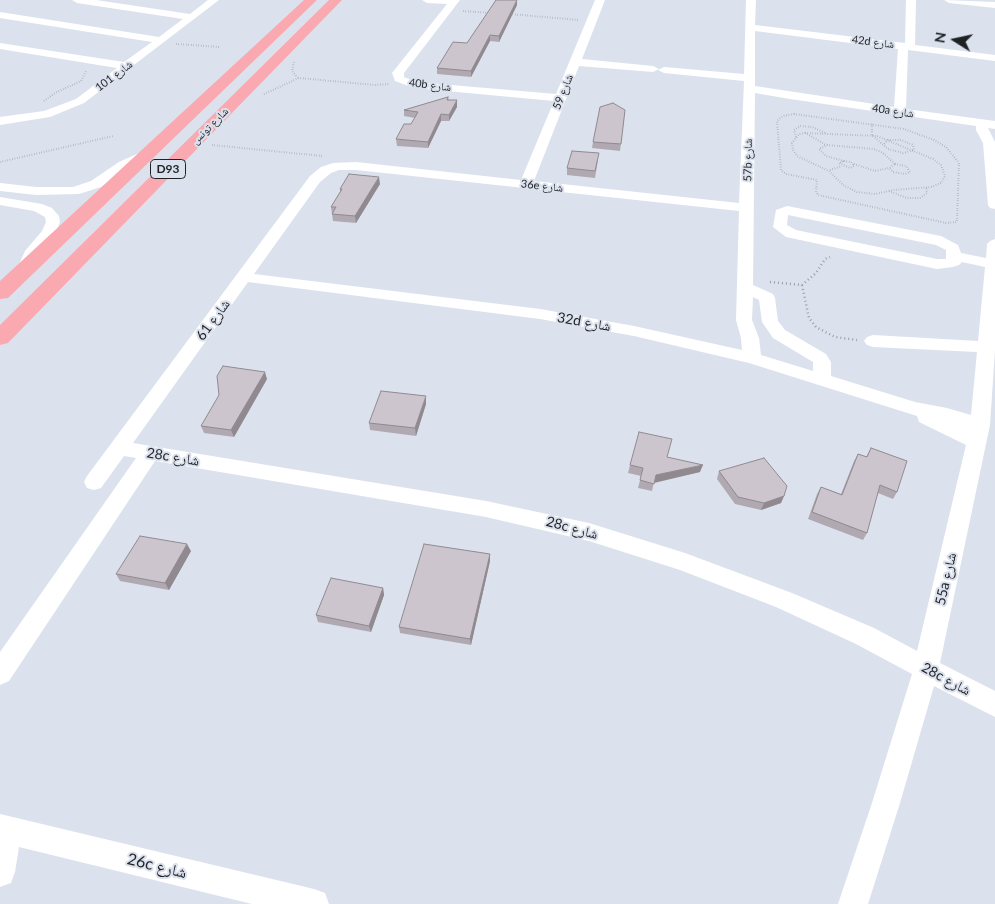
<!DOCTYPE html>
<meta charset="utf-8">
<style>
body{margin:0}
#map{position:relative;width:995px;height:904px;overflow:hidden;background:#dce2ed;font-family:Lato,sans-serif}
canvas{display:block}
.north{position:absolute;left:930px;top:15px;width:50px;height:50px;-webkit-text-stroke:4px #dce2ed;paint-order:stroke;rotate:280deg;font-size:14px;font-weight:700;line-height:20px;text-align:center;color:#1f2125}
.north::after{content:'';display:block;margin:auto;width:18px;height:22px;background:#1f2125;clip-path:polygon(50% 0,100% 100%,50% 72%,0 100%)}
</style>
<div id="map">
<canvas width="995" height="904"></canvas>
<div class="north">N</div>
</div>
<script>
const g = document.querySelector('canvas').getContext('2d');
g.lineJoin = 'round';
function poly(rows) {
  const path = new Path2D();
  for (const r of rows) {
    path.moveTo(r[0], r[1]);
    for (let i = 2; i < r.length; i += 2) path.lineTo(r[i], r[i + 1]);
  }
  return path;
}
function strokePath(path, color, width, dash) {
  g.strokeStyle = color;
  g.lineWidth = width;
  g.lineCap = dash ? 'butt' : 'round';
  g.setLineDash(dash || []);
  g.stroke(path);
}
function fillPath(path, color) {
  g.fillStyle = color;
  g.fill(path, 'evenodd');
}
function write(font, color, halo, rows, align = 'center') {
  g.font = font + ' Lato,"Noto Naskh Arabic",sans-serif';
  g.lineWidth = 4;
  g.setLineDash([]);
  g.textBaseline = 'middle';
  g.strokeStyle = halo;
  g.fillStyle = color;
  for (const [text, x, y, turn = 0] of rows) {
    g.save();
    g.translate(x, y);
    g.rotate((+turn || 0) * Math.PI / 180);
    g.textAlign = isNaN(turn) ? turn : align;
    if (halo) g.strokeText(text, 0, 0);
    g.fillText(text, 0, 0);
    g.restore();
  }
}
strokePath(poly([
 [463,11,492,13],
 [510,14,579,20],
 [176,44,220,47],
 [294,62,292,71,298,78],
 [264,94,299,78,375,85,389,84],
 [44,101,55,93,81,81,86,71],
 [794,114,904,129,934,140,946,147,959,163,957,222,946,223,818,195,816,192,817,180,786,174,781,170,777,121,783,116,794,114],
 [872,124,872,135,888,149,903,153,914,150,913,145,901,140,888,140,884,144],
 [805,133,877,136,933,159,941,165,945,176,941,183,931,187,894,190,875,194,857,192,843,185,829,171,797,156,793,150,792,143,799,134,805,133],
 [805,133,826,145],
 [796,137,794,130,800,126,812,127,825,133],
 [212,145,323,156],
 [844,161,826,156,819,149,827,145,874,149,883,153,895,164],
 [844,161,851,162,854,166,850,168,839,163,844,161],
 [0,162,113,136],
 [854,164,875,171,889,168],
 [895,164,906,166,910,172,905,174,893,172,889,168,895,164],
 [830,170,842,166],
 [889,191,907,198,920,198,927,193,926,187]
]), '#9a9fa7', 2, [0.5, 2]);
strokePath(poly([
 [770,282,802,285,816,273,825,259,830,257],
 [802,285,809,318,816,327,835,337,857,340]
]), '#9a9fa7', 2.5, [1, 3]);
fillPath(poly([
 [72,0,96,0,190,14,208,0,219,0,84,103,50,117,0,125,0,117,44,111,76,99,117,68,0,49,0,43,124,62,152,42,0,18,0,12,159,37,183,19,77,3,72,0],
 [422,0,460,0,404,73,404,77,416,82,556,94,595,0,605,0,582,59,653,66,659,69,653,72,579,66,534,181,739,203,744,81,664,73,658,70,664,67,744,74,746,0,756,0,755,25,905,43,906,0,916,0,915,45,995,55,995,61,908,50,906,109,995,121,995,129,988,128,995,142,995,209,990,208,988,205,983,143,976,130,976,126,790,99,755,93,753,285,773,294,775,298,778,321,785,330,826,354,831,362,831,376,915,402,947,408,971,415,977,352,873,347,867,345,864,341,867,337,873,335,978,341,985,267,962,262,959,265,953,267,937,269,786,237,773,227,776,210,787,206,941,236,958,245,961,253,986,258,987,244,990,241,995,239,995,350,990,425,940,663,995,691,995,717,934,686,900,803,868,904,838,904,872,803,912,674,856,644,776,607,680,570,589,541,486,517,155,461,9,681,0,685,0,652,136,458,124,456,101,488,94,490,87,488,84,482,87,476,310,176,321,167,333,163,356,162,521,180,554,101,414,88,395,81,392,73,447,4,427,3,422,0],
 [755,31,898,49,894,107,755,86,755,31],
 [339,170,356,170,739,211,736,320,741,338,742,350,634,326,540,309,254,274,320,182,331,173,339,170],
 [788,215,936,245,946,250,946,259,937,259,796,230,787,225,788,215],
 [248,282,540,319,634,336,749,363,917,416,919,422,966,445,917,651,874,628,792,593,685,553,589,523,486,501,133,443,248,282],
 [753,297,759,300,762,322,773,338,813,362,813,371,761,355,759,338,752,320,753,297],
 [944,0,995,2,995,8,949,3,944,0],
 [148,149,153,150,154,153,153,156,129,168,101,187,79,194,36,195,0,191,0,183,36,187,73,187,91,181,119,162,148,149],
 [0,197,42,204,52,208,59,216,60,222,56,232,40,252,31,272,25,274,19,272,17,269,25,251,42,231,46,222,45,217,34,211,0,205,0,197],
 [0,814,314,889,325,893,329,904,252,904,19,847,15,872,11,883,0,887,0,814]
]), '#fff');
fillPath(poly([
 [304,0,317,0,8,298,0,299,0,281,304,0],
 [329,0,342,0,8,343,0,345,0,325,329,0]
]), '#faa9b1');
fillPath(poly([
 [517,5,499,42,490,41,471,77,437,74,437,68,467,43],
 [448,97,449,100,457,107,449,121,441,121,428,148,397,146,396,139,411,124,415,118,404,116,404,110],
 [625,110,620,151,592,148,593,142],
 [598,160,595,178,567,175,567,168],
 [380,184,356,223,333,221,331,207,340,192,340,189],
 [267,379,234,437,204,433,201,426],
 [426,404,416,436,370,430,369,423],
 [871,448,897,492,893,499,878,493,867,533,863,540,808,519,817,494,821,487,841,494,854,461,858,454,866,457],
 [667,457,700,472,654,482,652,491,638,488,641,476,628,473,630,465],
 [719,471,784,496,781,503,761,510,735,504,717,479],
 [191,551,169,590,120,581,116,574],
 [490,554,490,561,471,645,400,633,399,627],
 [383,588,384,595,371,632,318,622,316,615]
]), '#b0a9b1');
fillPath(poly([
 [517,0,517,5,499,42,499,36],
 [490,35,490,41,471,77,471,71],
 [457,100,457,107,449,121,449,115],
 [441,114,441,121,428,148,428,142],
 [379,177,380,184,356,223,355,216],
 [265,372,267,379,234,437,231,430],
 [426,396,426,404,416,436,415,428],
 [703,465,700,472,654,483,656,475],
 [784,496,781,503,761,510,764,503],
 [187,544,191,551,169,590,165,583],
 [490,554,490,561,471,645,470,639],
 [383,588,384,595,371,632,369,626]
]), '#908a90');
const building = poly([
 [496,0,517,0,499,36,490,35,471,71,437,68,453,42,467,43,496,0],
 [448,97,447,100,457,100,449,115,441,114,428,142,396,139,404,124,411,124,418,112,404,110,448,97],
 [613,103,625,110,621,144,593,142,600,107,613,103],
 [572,151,599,153,595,171,567,168,572,151],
 [349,174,379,177,355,216,332,214,336,207,331,207,342,189,340,189,349,174],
 [223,366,265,372,231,430,201,426,219,395,217,376,223,366],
 [381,391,426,396,415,428,369,423,381,391],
 [639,432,672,439,667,457,703,465,656,475,654,484,640,480,643,468,630,465,639,432],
 [871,448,907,461,897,492,880,485,867,533,812,512,821,487,842,495,858,454,867,457,871,448],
 [764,458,787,486,784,496,764,503,738,497,719,471,764,458],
 [140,536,187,544,165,583,116,574,140,536],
 [424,544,490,554,470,639,399,627,424,544],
 [331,578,383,588,369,626,316,615,331,578]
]);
fillPath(building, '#cdc5ce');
strokePath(building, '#908a90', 1);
write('11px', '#1f2125', '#dce2ed', [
 ["42d شارع",873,42,7],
 ["شارع 101",114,76,-37],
 ["40b شارع",430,85,7],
 ["شارع 59",563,92,-68],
 ["40a شارع",893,111,8],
 ["شارع تونس",210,126,-45],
 ["57b شارع",748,160,-89],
 ["36e شارع",542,186,6]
]);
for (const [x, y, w] of [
 [168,169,35]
]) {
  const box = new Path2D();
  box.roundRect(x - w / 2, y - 9.5, w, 19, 4);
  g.fillStyle = '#dce2ed';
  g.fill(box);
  strokePath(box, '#1f2125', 1);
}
write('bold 12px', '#1f2125', null, [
 ["D93",168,169]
]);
write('14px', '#1f2125', '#dce2ed', [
 ["شارع 61",213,320,-54],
 ["32d شارع",584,322,10],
 ["28c شارع",173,457,9],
 ["28c شارع",572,528,15],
 ["55a شارع",946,579,-77],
 ["28c شارع",946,679,28]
]);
write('16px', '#1f2125', '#dce2ed', [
 ["26c شارع",157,866,14]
]);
</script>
